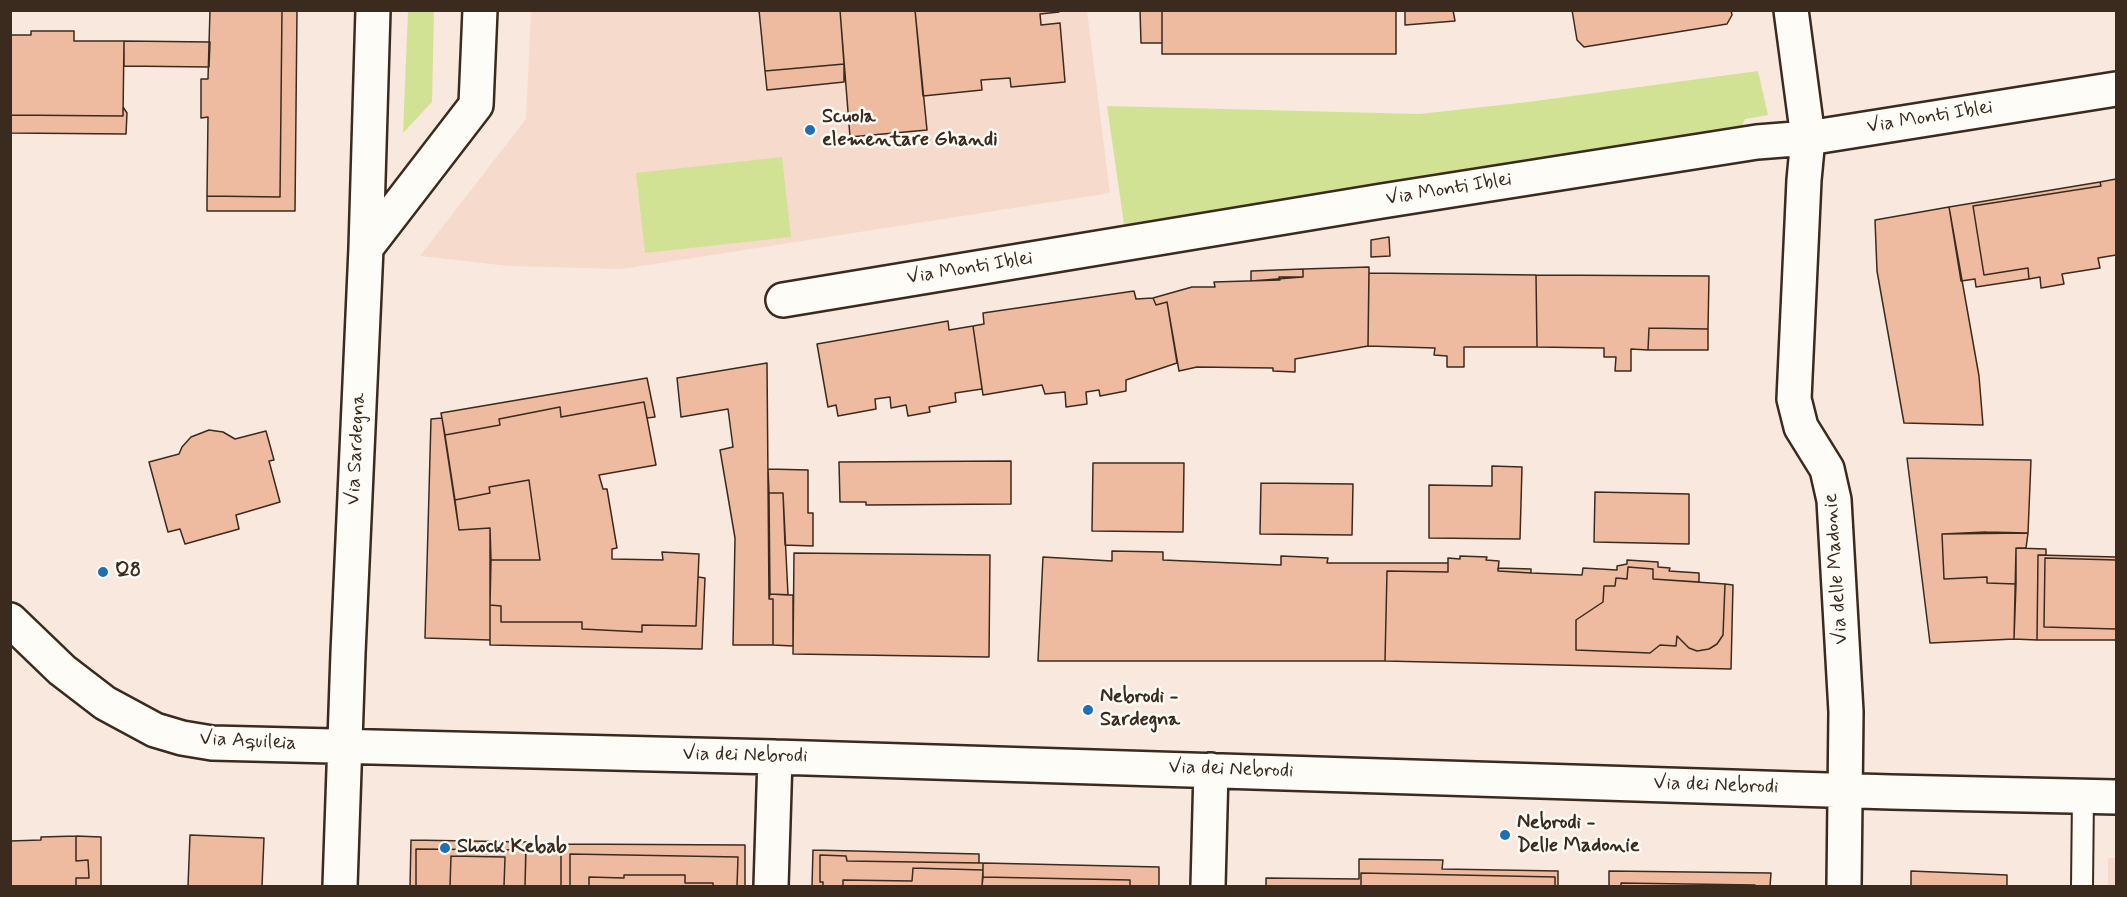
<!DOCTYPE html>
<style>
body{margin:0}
#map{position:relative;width:2127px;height:897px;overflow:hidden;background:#f9e8dd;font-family:Mynerve,sans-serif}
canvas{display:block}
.frame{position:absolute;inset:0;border:12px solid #3b2a1e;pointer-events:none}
</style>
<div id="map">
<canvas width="2127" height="897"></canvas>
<div class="frame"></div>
</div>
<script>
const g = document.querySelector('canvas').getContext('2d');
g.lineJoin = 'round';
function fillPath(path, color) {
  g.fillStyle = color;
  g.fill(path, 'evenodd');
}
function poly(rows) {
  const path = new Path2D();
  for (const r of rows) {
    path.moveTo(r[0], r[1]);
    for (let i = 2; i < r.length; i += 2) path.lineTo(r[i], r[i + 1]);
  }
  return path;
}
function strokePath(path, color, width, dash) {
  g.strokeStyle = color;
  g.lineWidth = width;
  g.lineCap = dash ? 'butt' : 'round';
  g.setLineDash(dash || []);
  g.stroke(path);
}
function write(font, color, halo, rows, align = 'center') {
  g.font = font + ' Mynerve,sans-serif';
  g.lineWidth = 5;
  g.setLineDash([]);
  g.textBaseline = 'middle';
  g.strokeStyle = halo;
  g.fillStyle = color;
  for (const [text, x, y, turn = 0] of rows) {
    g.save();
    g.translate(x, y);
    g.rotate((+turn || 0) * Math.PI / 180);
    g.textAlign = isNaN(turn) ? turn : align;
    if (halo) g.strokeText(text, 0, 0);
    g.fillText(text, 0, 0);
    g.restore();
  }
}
fillPath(poly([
 [531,11,1087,11,1110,193,622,269,509,266,420,256,526,119],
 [2108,858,2116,858,2116,886,2108,886]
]), '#f6dacb');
fillPath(poly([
 [408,11,434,11,432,102,403,133],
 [1758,71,1768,115,1745,119,1741,129,1125,231,1107,106,1419,114,1528,102],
 [782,157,791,237,645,253,636,173]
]), '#d2e295');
const building = poly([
 [210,10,282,10,280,197,207,196,208,117,201,118,201,79,208,79,210,10],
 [282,10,297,10,295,211,207,211,207,196,280,197,282,10],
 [759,10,840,10,844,64,765,71,759,10],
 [840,10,915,10,927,130,850,137,840,10],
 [915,10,1059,10,1059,12,1040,14,1041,25,1060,23,1065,82,1011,87,1010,78,981,80,982,90,923,96,915,10],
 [1140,10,1162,10,1162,43,1141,43,1140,10],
 [1162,10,1396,10,1396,54,1162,54,1162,10],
 [1405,10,1453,10,1455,21,1405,25,1405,10],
 [1572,10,1731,10,1732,15,1727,24,1584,47,1577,40,1572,10],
 [31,31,74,31,74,41,124,41,123,116,10,115,10,35,31,35,31,31],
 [124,41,210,42,209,67,124,66,124,41],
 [844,64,844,82,767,90,765,71,844,64],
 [123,107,127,113,126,134,10,133,10,115,123,116,123,107],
 [2116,179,2116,255,2098,258,2100,268,2062,274,2064,284,2041,288,2040,277,2029,279,2028,268,1984,275,1973,206,2101,186,2100,182,2116,179],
 [2100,182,2101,186,1973,206,1984,275,2028,268,2029,279,1976,287,1975,279,1961,281,1949,207,2100,182],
 [1949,207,1979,376,1983,425,1904,423,1877,271,1875,220,1949,207],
 [1389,237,1390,256,1371,257,1371,240,1389,237],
 [1369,267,1368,346,1295,359,1295,372,1273,371,1273,368,1197,367,1179,371,1167,302,1156,305,1153,298,1192,287,1215,287,1214,282,1280,280,1279,277,1303,277,1303,269,1369,267],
 [1303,269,1303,277,1251,281,1251,271,1303,269],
 [1369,273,1536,275,1537,347,1464,347,1464,367,1447,367,1447,356,1434,355,1435,348,1368,346,1369,273],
 [1536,275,1709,276,1708,329,1649,328,1648,350,1631,349,1631,371,1615,371,1616,357,1604,357,1604,348,1537,347,1536,275],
 [1134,291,1136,299,1153,298,1156,305,1167,302,1177,363,1126,380,1126,391,1100,396,1099,390,1086,392,1087,404,1066,407,1065,392,1045,394,1042,385,983,395,973,326,984,324,983,313,1134,291],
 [948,321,949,330,973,326,982,389,955,393,956,402,929,407,930,412,908,416,906,405,891,408,890,397,875,399,876,409,838,416,836,405,828,407,817,344,948,321],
 [1649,328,1708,329,1708,350,1648,350,1649,328],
 [767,363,769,599,773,599,773,645,733,645,735,538,720,450,733,447,728,409,681,417,677,378,767,363],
 [647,378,655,417,647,418,644,402,561,417,560,407,499,419,500,425,445,435,441,413,647,378],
 [644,402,656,465,599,475,603,489,607,489,617,548,612,549,612,559,663,560,662,552,699,554,696,626,642,625,642,632,582,629,582,622,501,622,501,606,490,605,491,560,540,560,529,480,489,487,490,493,455,500,445,435,500,425,499,419,560,407,561,417,644,402],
 [442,418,459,530,490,528,490,640,425,638,431,419,442,418],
 [209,430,223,432,235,439,266,431,274,460,269,461,280,502,236,515,239,529,185,544,180,529,168,532,149,462,179,454,182,447,191,437,209,430],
 [1907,458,2031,460,2028,533,1942,534,1944,579,1987,577,1987,583,2016,584,2014,639,1930,643,1907,458],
 [1011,461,1011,504,866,505,866,502,840,502,839,462,1011,461],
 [1093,463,1184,463,1183,532,1092,531,1093,463],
 [1492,466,1522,467,1520,539,1429,538,1429,485,1492,486,1492,466],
 [768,469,808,470,808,513,813,513,813,546,785,545,783,493,769,493,768,469],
 [529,480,540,560,491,560,490,528,459,530,455,500,490,493,489,487,529,480],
 [1261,483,1353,484,1352,535,1260,534,1261,483],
 [1595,492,1689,494,1689,544,1594,542,1595,492],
 [769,493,783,493,788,595,770,594,769,493],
 [1986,532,2028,533,2026,548,2016,548,2016,584,1987,583,1987,577,1944,579,1942,534,1986,532],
 [2016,548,2046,549,2046,555,2038,555,2037,640,2014,639,2016,548],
 [1112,551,1163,552,1163,560,1281,565,1281,556,1328,558,1327,563,1448,563,1448,572,1387,571,1385,661,1038,661,1043,557,1112,561,1112,551],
 [794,553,990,555,989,657,793,654,794,553],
 [2038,555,2116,557,2116,560,2045,558,2044,627,2116,629,2116,640,2037,640,2038,555],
 [1460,556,1487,557,1486,560,1499,561,1498,571,1531,573,1582,575,1583,568,1617,570,1617,566,1627,564,1627,560,1658,562,1658,567,1670,568,1669,571,1699,573,1699,582,1653,579,1653,569,1628,567,1627,579,1616,578,1615,586,1604,586,1603,602,1576,620,1576,650,1650,653,1660,645,1676,646,1677,636,1689,648,1697,651,1709,649,1717,644,1723,635,1725,584,1733,585,1731,669,1385,661,1387,571,1448,572,1448,558,1460,559,1460,556],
 [2045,558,2116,560,2116,629,2044,627,2045,558],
 [1628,567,1653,569,1653,579,1725,584,1723,635,1717,644,1709,649,1697,651,1689,648,1677,636,1676,646,1660,645,1650,653,1576,650,1576,620,1603,602,1604,586,1615,586,1616,578,1627,579,1628,567],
 [1498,568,1531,569,1531,573,1498,571,1498,568],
 [698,577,705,578,702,649,490,645,490,605,501,606,501,622,582,622,582,629,642,632,642,625,696,626,698,577],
 [770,594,793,595,793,646,773,645,773,599,769,599,770,594],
 [190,835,264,838,262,886,188,886,190,835],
 [76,836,76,861,88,860,89,878,76,878,76,886,10,886,10,841,41,840,41,837,76,836],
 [76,836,101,837,101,886,76,886,76,878,89,878,88,860,76,861,76,836],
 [411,840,526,842,526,850,416,849,416,886,410,886,411,840],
 [526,842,561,844,561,886,525,886,526,842],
 [561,844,745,845,745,886,737,886,738,857,570,854,570,886,561,886,561,844],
 [416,849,526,850,525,886,504,886,505,857,451,856,450,886,416,886,416,849],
 [813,850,979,854,979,863,847,861,846,856,820,855,820,882,823,882,823,886,812,886,813,850],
 [570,854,738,857,737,886,713,886,713,883,685,883,685,875,624,875,624,878,589,877,589,886,570,886,570,854],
 [820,855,846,856,847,861,983,863,983,870,913,868,912,881,843,880,843,886,823,886,823,882,820,882,820,855],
 [451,856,505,857,504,886,450,886,451,856],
 [1359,859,1443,860,1442,869,1558,871,1558,886,1555,886,1555,877,1361,873,1361,886,1266,886,1266,878,1359,879,1359,859],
 [983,863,1159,867,1159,886,1130,886,1130,880,983,877,983,863],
 [913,868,983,870,982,886,843,886,843,880,912,881,913,868],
 [1609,871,1771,873,1770,886,1755,886,1755,885,1621,883,1621,886,1609,886,1609,871],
 [1911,871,2007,875,2007,886,1911,886,1911,871],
 [1361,873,1555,877,1555,886,1361,886,1361,873],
 [624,875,685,875,685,883,713,883,713,886,589,886,589,877,624,878,624,875],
 [983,877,1130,880,1130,886,982,886,983,877],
 [1621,883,1755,885,1755,886,1621,886,1621,883]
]);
fillPath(building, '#efbba0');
strokePath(building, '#3b2a1e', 1.5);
const lane = poly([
 [2082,886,2083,796]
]);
const street = poly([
 [1791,10,1808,138,1804,180,1794,399,1801,427,1827,469,1834,500,1846,712,1844,886],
 [366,248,476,105,480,10],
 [783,300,1382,201,1757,142,1808,138,2116,89],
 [10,620,62,670,105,703,155,730,182,738,212,743,775,757,1891,792,2116,797],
 [340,886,348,653,366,248,373,10],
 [771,886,775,757],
 [1208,886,1211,770]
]);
strokePath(lane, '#3b2a1e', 24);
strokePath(street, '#3b2a1e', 38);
strokePath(lane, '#fdfcf7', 20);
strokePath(street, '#fdfcf7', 33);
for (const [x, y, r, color] of [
 [810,130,6,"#1f6fb2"],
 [103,572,6,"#1f6fb2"],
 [1088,710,6,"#1f6fb2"],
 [1505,835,6,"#1f6fb2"],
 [445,848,6,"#1f6fb2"]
]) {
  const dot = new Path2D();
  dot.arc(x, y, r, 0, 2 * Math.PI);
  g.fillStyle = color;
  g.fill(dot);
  strokePath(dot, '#fdfcf7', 2);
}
write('bold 20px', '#3b2a1e', '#fdfcf7', [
 ["Scuola",822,118],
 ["elementare Ghandi",822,141],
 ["Q8",115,572],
 ["Nebrodi -",1100,698],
 ["Sardegna",1100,721],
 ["Nebrodi -",1517,824],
 ["Delle Madonie",1517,847],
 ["Shock Kebab",457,848]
], 'left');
write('20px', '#3b2a1e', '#fdfcf7', [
 ["Via Monti Iblei",1930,118,-9],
 ["Via Monti Iblei",1449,190,-9],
 ["Via Monti Iblei",970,269,-9],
 ["Via Sardegna",357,449,-87],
 ["Via delle Madonie",1837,569,-94],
 ["Via Aquileia",248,742,3],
 ["Via dei Nebrodi",745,756,1],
 ["Via dei Nebrodi",1231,770,2],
 ["Via dei Nebrodi",1716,786,2]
]);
</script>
